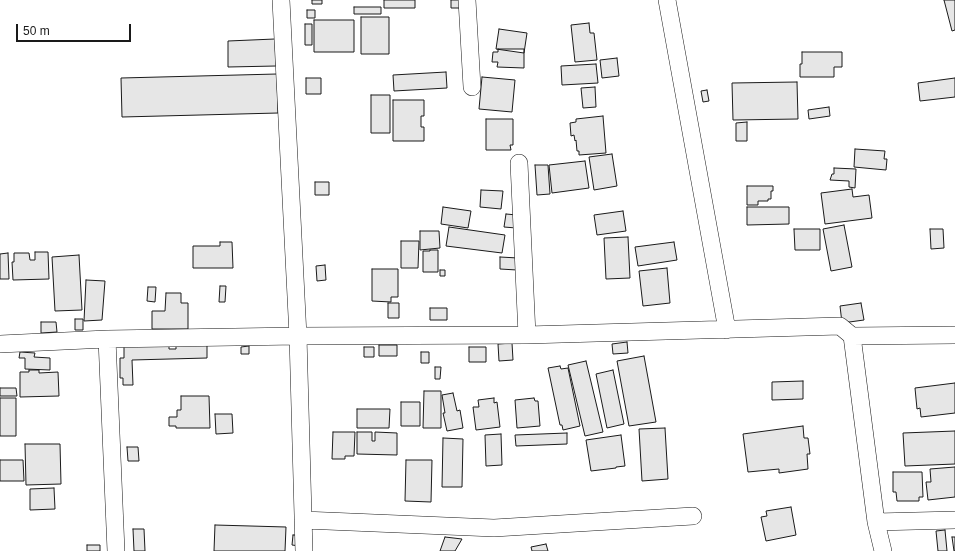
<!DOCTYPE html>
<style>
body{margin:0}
#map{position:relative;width:955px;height:551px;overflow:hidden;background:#fff;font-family:Helvetica,sans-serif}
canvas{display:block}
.scale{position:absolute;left:16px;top:24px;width:115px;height:18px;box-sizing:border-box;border:2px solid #1a1a1a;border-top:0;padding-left:5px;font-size:12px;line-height:14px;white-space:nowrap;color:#1a1a1a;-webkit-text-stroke:3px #fff;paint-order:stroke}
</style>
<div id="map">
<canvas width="955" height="551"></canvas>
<div class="scale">50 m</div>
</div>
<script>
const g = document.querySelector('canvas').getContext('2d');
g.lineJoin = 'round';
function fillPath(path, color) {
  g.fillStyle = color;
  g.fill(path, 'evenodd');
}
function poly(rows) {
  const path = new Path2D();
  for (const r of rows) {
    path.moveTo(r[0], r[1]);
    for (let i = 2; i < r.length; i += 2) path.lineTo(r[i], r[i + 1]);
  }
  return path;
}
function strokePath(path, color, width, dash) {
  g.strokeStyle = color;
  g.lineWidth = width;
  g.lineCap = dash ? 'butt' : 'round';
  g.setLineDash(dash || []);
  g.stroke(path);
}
const building = poly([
 [312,0,322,0,322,4,312,4,312,0],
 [384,0,415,0,415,8,384,8,384,0],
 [451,0,463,0,463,8,451,8,451,0],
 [944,0,955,0,955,30,952,31,944,0],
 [354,7,381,7,381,14,354,14,354,7],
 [307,10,315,10,315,18,307,18,307,10],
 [361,17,389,17,389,54,361,54,361,17],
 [314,20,354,20,354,52,314,52,314,20],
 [589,23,590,33,594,33,597,60,575,62,571,25,589,23],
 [305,24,312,24,312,45,305,45,305,24],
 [499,29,527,33,524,53,496,49,499,29],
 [275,39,276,66,228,67,228,41,275,39],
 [498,49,524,49,524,68,497,67,498,62,492,62,493,52,498,52,498,49],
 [802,52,842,52,842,67,834,67,834,77,800,77,800,64,802,64,802,52],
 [617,58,619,76,602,78,600,60,617,58],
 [596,64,598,83,562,85,561,66,596,64],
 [446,72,447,88,394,91,393,75,446,72],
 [277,74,278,113,122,117,121,78,277,74],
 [482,77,515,80,512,112,479,109,482,77],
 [306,78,321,78,321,94,306,94,306,78],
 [955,78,955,97,920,101,918,83,955,78],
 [797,82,798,119,733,120,732,83,797,82],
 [595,87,596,107,583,108,581,88,595,87],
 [707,90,709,101,703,102,701,91,707,90],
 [371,95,390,95,390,133,371,133,371,95],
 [393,100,424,100,424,116,421,116,421,127,424,127,424,141,393,141,393,100],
 [829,107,830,116,809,119,808,110,829,107],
 [603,116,606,153,579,155,579,151,577,151,576,140,575,141,574,135,571,136,570,123,576,122,576,119,603,116],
 [486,119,513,119,513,145,510,145,511,150,486,150,486,119],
 [747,122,747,141,736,141,736,123,747,122],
 [855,149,885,151,884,159,887,159,886,170,854,167,855,149],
 [612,154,617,186,594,190,589,157,612,154],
 [585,161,589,188,552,193,549,165,585,161],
 [535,165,548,165,550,194,537,195,535,165],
 [834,168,856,169,855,188,849,187,849,181,830,180,832,174,834,174,834,168],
 [315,182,329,182,329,195,315,195,315,182],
 [747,186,773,186,773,191,771,191,771,199,768,199,768,201,758,201,758,205,747,205,747,186],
 [852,189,853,197,869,195,872,218,825,224,821,193,852,189],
 [481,190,503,191,501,209,480,207,481,190],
 [443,207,471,211,468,228,441,224,443,207],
 [747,207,789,207,789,224,747,225,747,207],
 [623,211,626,231,597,235,594,215,623,211],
 [506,214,517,215,516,228,504,227,506,214],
 [844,225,852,267,831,271,823,229,844,225],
 [449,227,505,235,502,253,446,246,449,227],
 [794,229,820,229,820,250,795,250,794,229],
 [930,229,943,229,944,248,931,249,930,229],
 [420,231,439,231,440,248,420,250,420,231],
 [628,237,630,278,606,279,604,238,628,237],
 [401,241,419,241,418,268,401,268,401,241],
 [220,242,232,242,233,268,193,268,193,246,220,246,220,242],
 [674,242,677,260,638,266,635,247,674,242],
 [430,250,438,250,438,272,423,272,423,251,430,251,430,250],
 [35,252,48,252,49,279,13,280,12,262,14,262,14,253,29,253,30,260,35,260,35,252],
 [8,253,9,279,0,279,0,254,8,253],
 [79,255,82,310,55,311,52,257,79,255],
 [500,257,518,258,517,270,500,269,500,257],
 [325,265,326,280,317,281,316,266,325,265],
 [667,268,670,303,643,306,639,271,667,268],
 [372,269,398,269,398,297,391,297,391,302,372,301,372,269],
 [440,270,445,270,445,276,440,276,440,270],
 [86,280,105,281,102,320,84,321,86,280],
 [220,286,226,286,225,302,219,302,220,286],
 [148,287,156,287,155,302,147,301,148,287],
 [166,293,181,293,181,303,188,303,188,329,152,329,152,311,165,311,166,293],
 [388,303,399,303,399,318,388,318,388,303],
 [861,303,864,320,842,323,840,306,861,303],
 [430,308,447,308,447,320,430,320,430,308],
 [75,319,83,319,83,330,75,330,75,319],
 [41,322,56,322,57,332,41,333,41,322],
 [627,342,628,353,613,354,612,344,627,342],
 [512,343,513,360,499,361,498,344,512,343],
 [176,344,207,344,207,358,132,360,133,385,123,385,123,378,120,378,120,358,124,358,124,346,169,345,169,349,176,349,176,344],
 [379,345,397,345,397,356,379,356,379,345],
 [249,346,249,354,241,354,241,347,249,346],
 [364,347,374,347,374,357,364,357,364,347],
 [469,347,486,347,486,362,469,362,469,347],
 [20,352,35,353,34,357,50,358,50,370,25,369,25,358,19,358,20,352],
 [421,352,429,352,429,363,421,363,421,352],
 [644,356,656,422,629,426,617,361,644,356],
 [586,361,603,432,585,436,568,365,586,361],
 [560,366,561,369,568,368,580,426,563,430,562,425,560,425,548,368,560,366],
 [435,367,441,367,440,379,435,379,435,367],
 [29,370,39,370,39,373,58,372,59,396,20,397,20,372,29,372,29,370],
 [613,370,624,424,607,428,596,374,613,370],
 [803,381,803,399,772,400,772,382,803,381],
 [955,383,955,413,921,417,920,408,917,409,915,388,955,383],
 [0,388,16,388,17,396,0,396,0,388],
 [424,391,441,391,441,428,423,428,424,391],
 [453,393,457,411,460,410,463,428,447,431,443,413,445,413,442,395,453,393],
 [181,396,209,396,210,428,176,428,176,426,169,426,169,417,177,417,177,410,181,410,181,396],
 [0,398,16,398,16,436,0,436,0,398],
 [494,398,494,403,497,402,500,427,476,430,473,407,479,407,478,400,494,398],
 [534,398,535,401,538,401,540,426,517,428,515,400,534,398],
 [401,402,420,402,420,426,401,426,401,402],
 [357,409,390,409,389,428,357,428,357,409],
 [215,414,232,414,233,433,216,434,215,414],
 [803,426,804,438,808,438,810,454,807,454,808,469,779,473,779,469,748,472,743,434,803,426],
 [665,428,668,479,642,481,639,429,665,428],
 [955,431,955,464,905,466,903,433,955,431],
 [333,432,355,432,354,456,345,456,345,459,332,459,333,432],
 [357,432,372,432,372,441,375,441,375,432,397,433,397,455,357,454,357,432],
 [567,433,567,444,516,446,515,435,567,433],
 [501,434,502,465,486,466,485,435,501,434],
 [621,435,625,466,616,467,616,468,591,471,586,440,621,435],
 [443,438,463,439,462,487,442,487,443,438],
 [25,444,60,444,61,484,26,485,25,444],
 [127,447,138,447,139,461,128,461,127,447],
 [0,460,23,460,24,481,0,481,0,460],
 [406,460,432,460,431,502,405,501,406,460],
 [955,467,955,497,928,500,926,482,931,482,930,469,955,467],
 [893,472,922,472,923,497,919,497,919,501,897,501,896,492,893,492,893,472],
 [54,488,55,509,30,510,30,489,54,488],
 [791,507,796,535,766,541,761,517,767,516,766,511,791,507],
 [215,525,286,527,285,551,214,551,215,525],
 [133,529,144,529,145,551,134,551,133,529],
 [945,530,947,551,938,551,936,531,945,530],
 [293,535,300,535,300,546,292,545,293,535],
 [445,537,462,539,455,551,440,551,445,537],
 [952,537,955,537,955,551,954,551,952,537],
 [546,544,548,551,532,551,531,547,546,544],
 [87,545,100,545,100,551,87,551,87,545]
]);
fillPath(building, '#e6e6e6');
strokePath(building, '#1a1a1a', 1);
const minor = poly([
 [281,0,298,336,304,551],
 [467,0,472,87],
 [667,0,727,330],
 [519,163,527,335],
 [852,336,955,335],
 [107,339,116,551],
 [0,344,107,339,298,336,527,335,840,326,852,336,876,522,883,551],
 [303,520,494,528,693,516],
 [876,522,955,520]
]);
strokePath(minor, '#1a1a1a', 18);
strokePath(minor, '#fff', 17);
</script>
